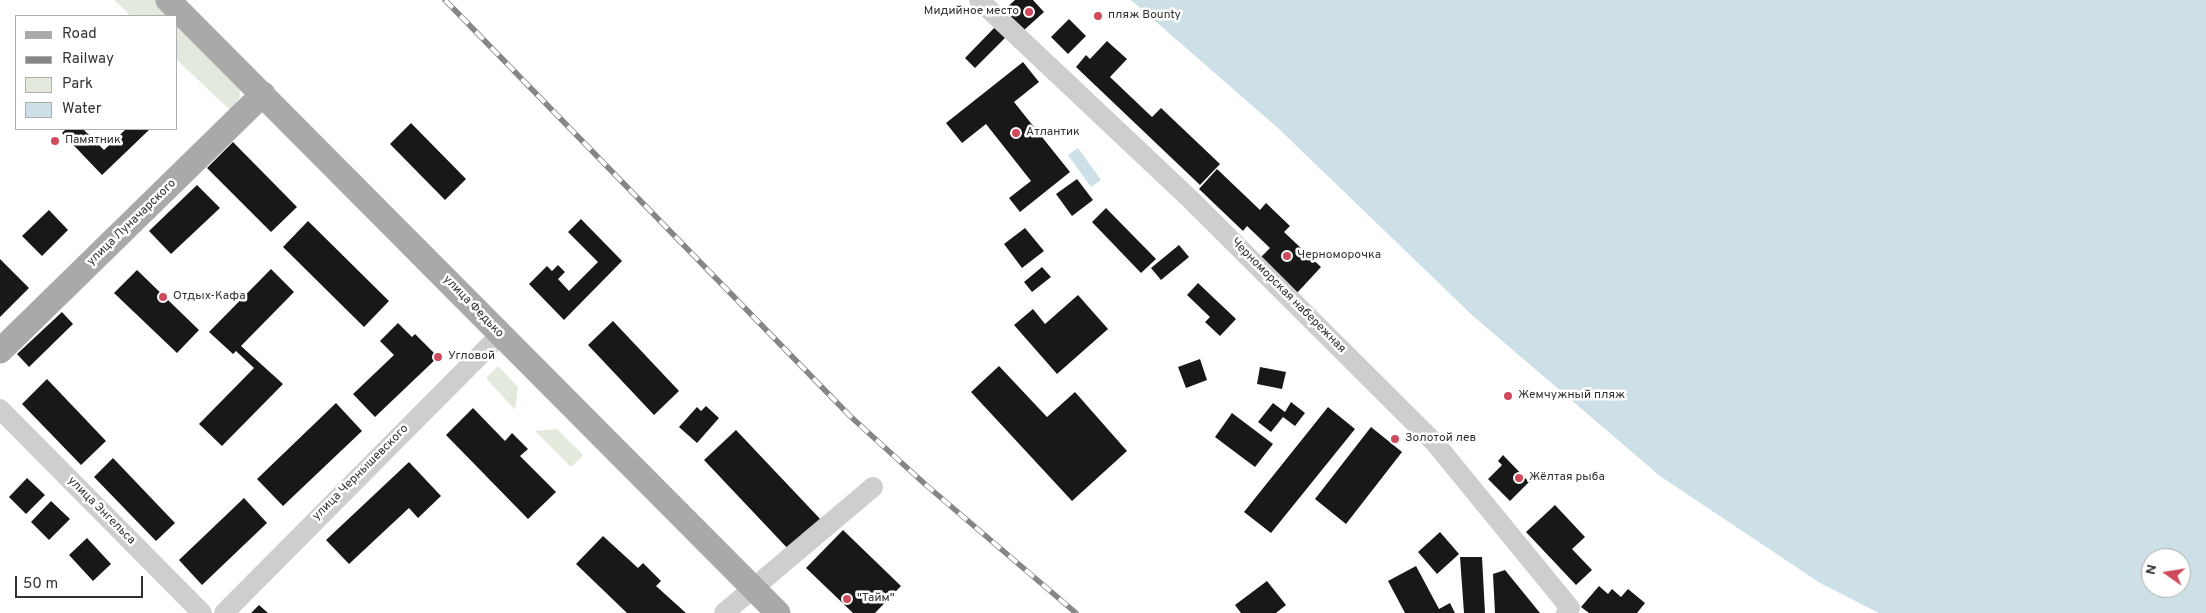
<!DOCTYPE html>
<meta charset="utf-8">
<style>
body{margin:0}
#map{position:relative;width:2206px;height:613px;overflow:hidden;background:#fff;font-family:Overpass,sans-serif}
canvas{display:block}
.legend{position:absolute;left:15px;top:15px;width:162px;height:115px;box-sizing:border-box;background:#fff;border:1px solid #adadad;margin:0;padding:6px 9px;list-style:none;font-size:15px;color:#313131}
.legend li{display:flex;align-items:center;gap:10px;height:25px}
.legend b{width:25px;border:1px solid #adadad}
.north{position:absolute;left:2141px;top:548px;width:50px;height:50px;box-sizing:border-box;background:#fff;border:1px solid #adadad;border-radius:50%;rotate:283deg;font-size:14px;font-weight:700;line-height:20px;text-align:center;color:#313131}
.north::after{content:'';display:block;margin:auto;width:18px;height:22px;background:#d04a5d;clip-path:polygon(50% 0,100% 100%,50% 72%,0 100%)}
.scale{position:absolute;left:15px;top:576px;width:128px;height:22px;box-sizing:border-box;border:2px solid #313131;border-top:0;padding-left:6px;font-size:15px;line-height:18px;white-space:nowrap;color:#313131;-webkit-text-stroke:4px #fff;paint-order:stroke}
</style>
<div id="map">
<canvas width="2206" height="613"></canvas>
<ul class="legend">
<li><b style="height:6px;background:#a9a9a9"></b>Road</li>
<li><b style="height:6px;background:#868686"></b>Railway</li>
<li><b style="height:14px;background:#e4e9de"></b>Park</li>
<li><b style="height:14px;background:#cddfe7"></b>Water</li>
</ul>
<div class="north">N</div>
<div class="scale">50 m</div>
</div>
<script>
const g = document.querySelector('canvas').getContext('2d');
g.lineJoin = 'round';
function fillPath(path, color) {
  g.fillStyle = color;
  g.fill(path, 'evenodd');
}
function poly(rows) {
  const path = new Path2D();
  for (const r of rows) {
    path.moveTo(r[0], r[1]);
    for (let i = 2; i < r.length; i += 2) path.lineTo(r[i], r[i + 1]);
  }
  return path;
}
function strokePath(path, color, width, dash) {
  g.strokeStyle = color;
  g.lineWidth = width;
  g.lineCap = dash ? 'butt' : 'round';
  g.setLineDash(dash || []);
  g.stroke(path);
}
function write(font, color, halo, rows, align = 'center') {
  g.font = font + ' Overpass,sans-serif';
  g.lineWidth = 5;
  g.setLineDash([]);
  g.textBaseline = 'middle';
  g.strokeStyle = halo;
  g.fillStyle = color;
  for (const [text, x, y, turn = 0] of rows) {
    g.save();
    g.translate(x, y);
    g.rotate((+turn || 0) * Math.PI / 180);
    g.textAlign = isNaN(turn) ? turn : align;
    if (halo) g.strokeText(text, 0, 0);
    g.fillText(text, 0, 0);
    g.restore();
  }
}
fillPath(poly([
 [114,0,155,0,171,16,131,16],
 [176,21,239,81,240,97,230,110,176,59],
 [498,366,518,387,515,410,486,378],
 [557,429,583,455,571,467,535,431]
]), '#e4e9de');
fillPath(poly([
 [1131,0,2206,0,2206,613,1879,613,1820,583,1660,476,1473,316,1279,129],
 [2151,558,2181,558,2181,588,2151,588],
 [1078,148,1101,180,1091,187,1068,155]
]), '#cddfe7');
fillPath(poly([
 [1015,0,1033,0,1044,12,1023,31,1004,10],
 [1069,19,1086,36,1068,54,1051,37],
 [997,25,1007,36,975,68,965,58],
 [1107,41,1127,59,1110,77,1152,117,1161,108,1220,164,1200,185,1076,67,1086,55,1090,59],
 [1023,62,1039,82,1014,102,1070,172,1020,212,1009,198,1031,181,986,124,962,143,946,123],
 [411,123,466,179,445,200,390,144],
 [66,129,83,129,104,150,126,129,150,129,102,175,62,133],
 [233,142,297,207,271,232,207,168],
 [1217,169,1260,210,1266,203,1290,226,1284,232,1321,267,1297,293,1260,258,1270,248,1247,226,1243,231,1199,189],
 [1077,179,1093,200,1072,216,1056,194],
 [197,185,220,208,171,254,149,231],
 [1106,208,1156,259,1141,273,1092,222],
 [49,210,68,230,42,256,22,236],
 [581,219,622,261,564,320,529,284,547,266,552,271,558,265,565,272,558,279,569,291,598,262,568,232],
 [308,221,389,301,364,327,283,247],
 [1025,228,1044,251,1022,268,1004,244],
 [1179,245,1189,257,1161,280,1151,268],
 [0,259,29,288,0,317],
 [1042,267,1051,277,1032,292,1024,282],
 [271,269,294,292,241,346,283,384,222,446,199,424,254,368,236,351,233,354,209,332],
 [137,270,199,330,177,353,114,293],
 [1198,283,1236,319,1220,336,1205,322,1210,317,1187,295],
 [1078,295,1108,329,1057,374,1014,325,1033,309,1045,324],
 [62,312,73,324,29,367,17,354],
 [613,321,679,391,654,415,588,345],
 [398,323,412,337,415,334,438,357,375,417,353,394,394,355,380,341],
 [1200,359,1207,380,1186,388,1178,367],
 [999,366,1047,417,1075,392,1127,451,1072,501,971,392],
 [1260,367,1286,372,1282,389,1257,384],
 [47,379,106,441,81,465,22,404],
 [1291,402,1305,413,1295,426,1283,417,1271,432,1258,422,1273,403,1285,412],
 [336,403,362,431,283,506,257,479],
 [706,406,719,418,697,443,679,427,697,407,701,411],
 [1328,407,1355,429,1271,533,1244,512],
 [473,408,505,441,512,433,528,449,520,456,556,492,528,519,446,435],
 [1232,413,1273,444,1255,467,1215,437],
 [1371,427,1402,452,1346,524,1315,499],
 [736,430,823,522,791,552,704,460],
 [1503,455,1529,482,1510,501,1488,479,1502,465,1498,461],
 [113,458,175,523,156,541,94,477],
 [409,462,441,496,418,518,409,508,349,564,326,540],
 [27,478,45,495,26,514,9,497],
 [244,498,267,523,202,585,179,560],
 [51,501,70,519,49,540,31,522],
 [1555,505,1585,537,1572,549,1592,570,1576,585,1526,532],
 [843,530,901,586,875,613,853,613,806,568],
 [1440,532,1459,554,1437,574,1418,552],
 [603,536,638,568,643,563,661,581,656,586,686,613,627,613,576,564],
 [87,538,111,564,93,581,69,555],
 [1460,557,1482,557,1485,613,1464,613],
 [1416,566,1439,609,1450,603,1455,613,1405,613,1388,581],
 [1505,570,1540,613,1495,613,1493,574],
 [1267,581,1286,605,1276,613,1241,613,1235,605],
 [1599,586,1608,594,1612,589,1621,597,1628,589,1645,603,1637,613,1589,613,1581,607],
 [259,605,268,613,251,613]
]), '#181818');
strokePath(poly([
 [979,0,1189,198,1435,443,1570,608,1566,613],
 [0,409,202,613],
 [224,613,500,335],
 [724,613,873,487]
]), '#cecece', 20);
strokePath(poly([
 [168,0,778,613],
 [0,351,263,94]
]), '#a9a9a9', 25);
const rail = poly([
 [445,0,850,416,926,485,1076,613]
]);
strokePath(rail, '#868686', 5.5);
strokePath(rail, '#fff', 4, [11]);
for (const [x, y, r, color] of [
 [1029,12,5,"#d04a5d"],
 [1098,16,5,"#d04a5d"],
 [1016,133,5,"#d04a5d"],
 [55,141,5,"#d04a5d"],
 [1287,256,5,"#d04a5d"],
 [163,297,5,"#d04a5d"],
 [438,357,5,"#d04a5d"],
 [1508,396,5,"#d04a5d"],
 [1395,439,5,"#d04a5d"],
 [1519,478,5,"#d04a5d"],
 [847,599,5,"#d04a5d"]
]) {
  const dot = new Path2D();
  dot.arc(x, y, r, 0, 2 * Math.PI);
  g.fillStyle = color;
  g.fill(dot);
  strokePath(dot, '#fff', 2);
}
write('12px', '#313131', '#fff', [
 ["Мидийное место",1019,12,"right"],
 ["пляж Bounty",1108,16],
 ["Атлантик",1026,133],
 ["Памятник",65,141],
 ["Черноморочка",1297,256],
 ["Отдых-Кафа",173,297],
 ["Угловой",448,357],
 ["Жемчужный пляж",1518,396],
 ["Золотой лев",1405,439],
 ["Жёлтая рыба",1529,478],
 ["\"Тайм\"",857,599]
], 'left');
write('12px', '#313131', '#fff', [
 ["улица Луначарского",132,223,-44],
 ["Черноморская набережная",1288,296,45],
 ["улица Федько",473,307,46],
 ["улица Чернышевского",361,473,-45],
 ["улица Энгельса",101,511,45]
]);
</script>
